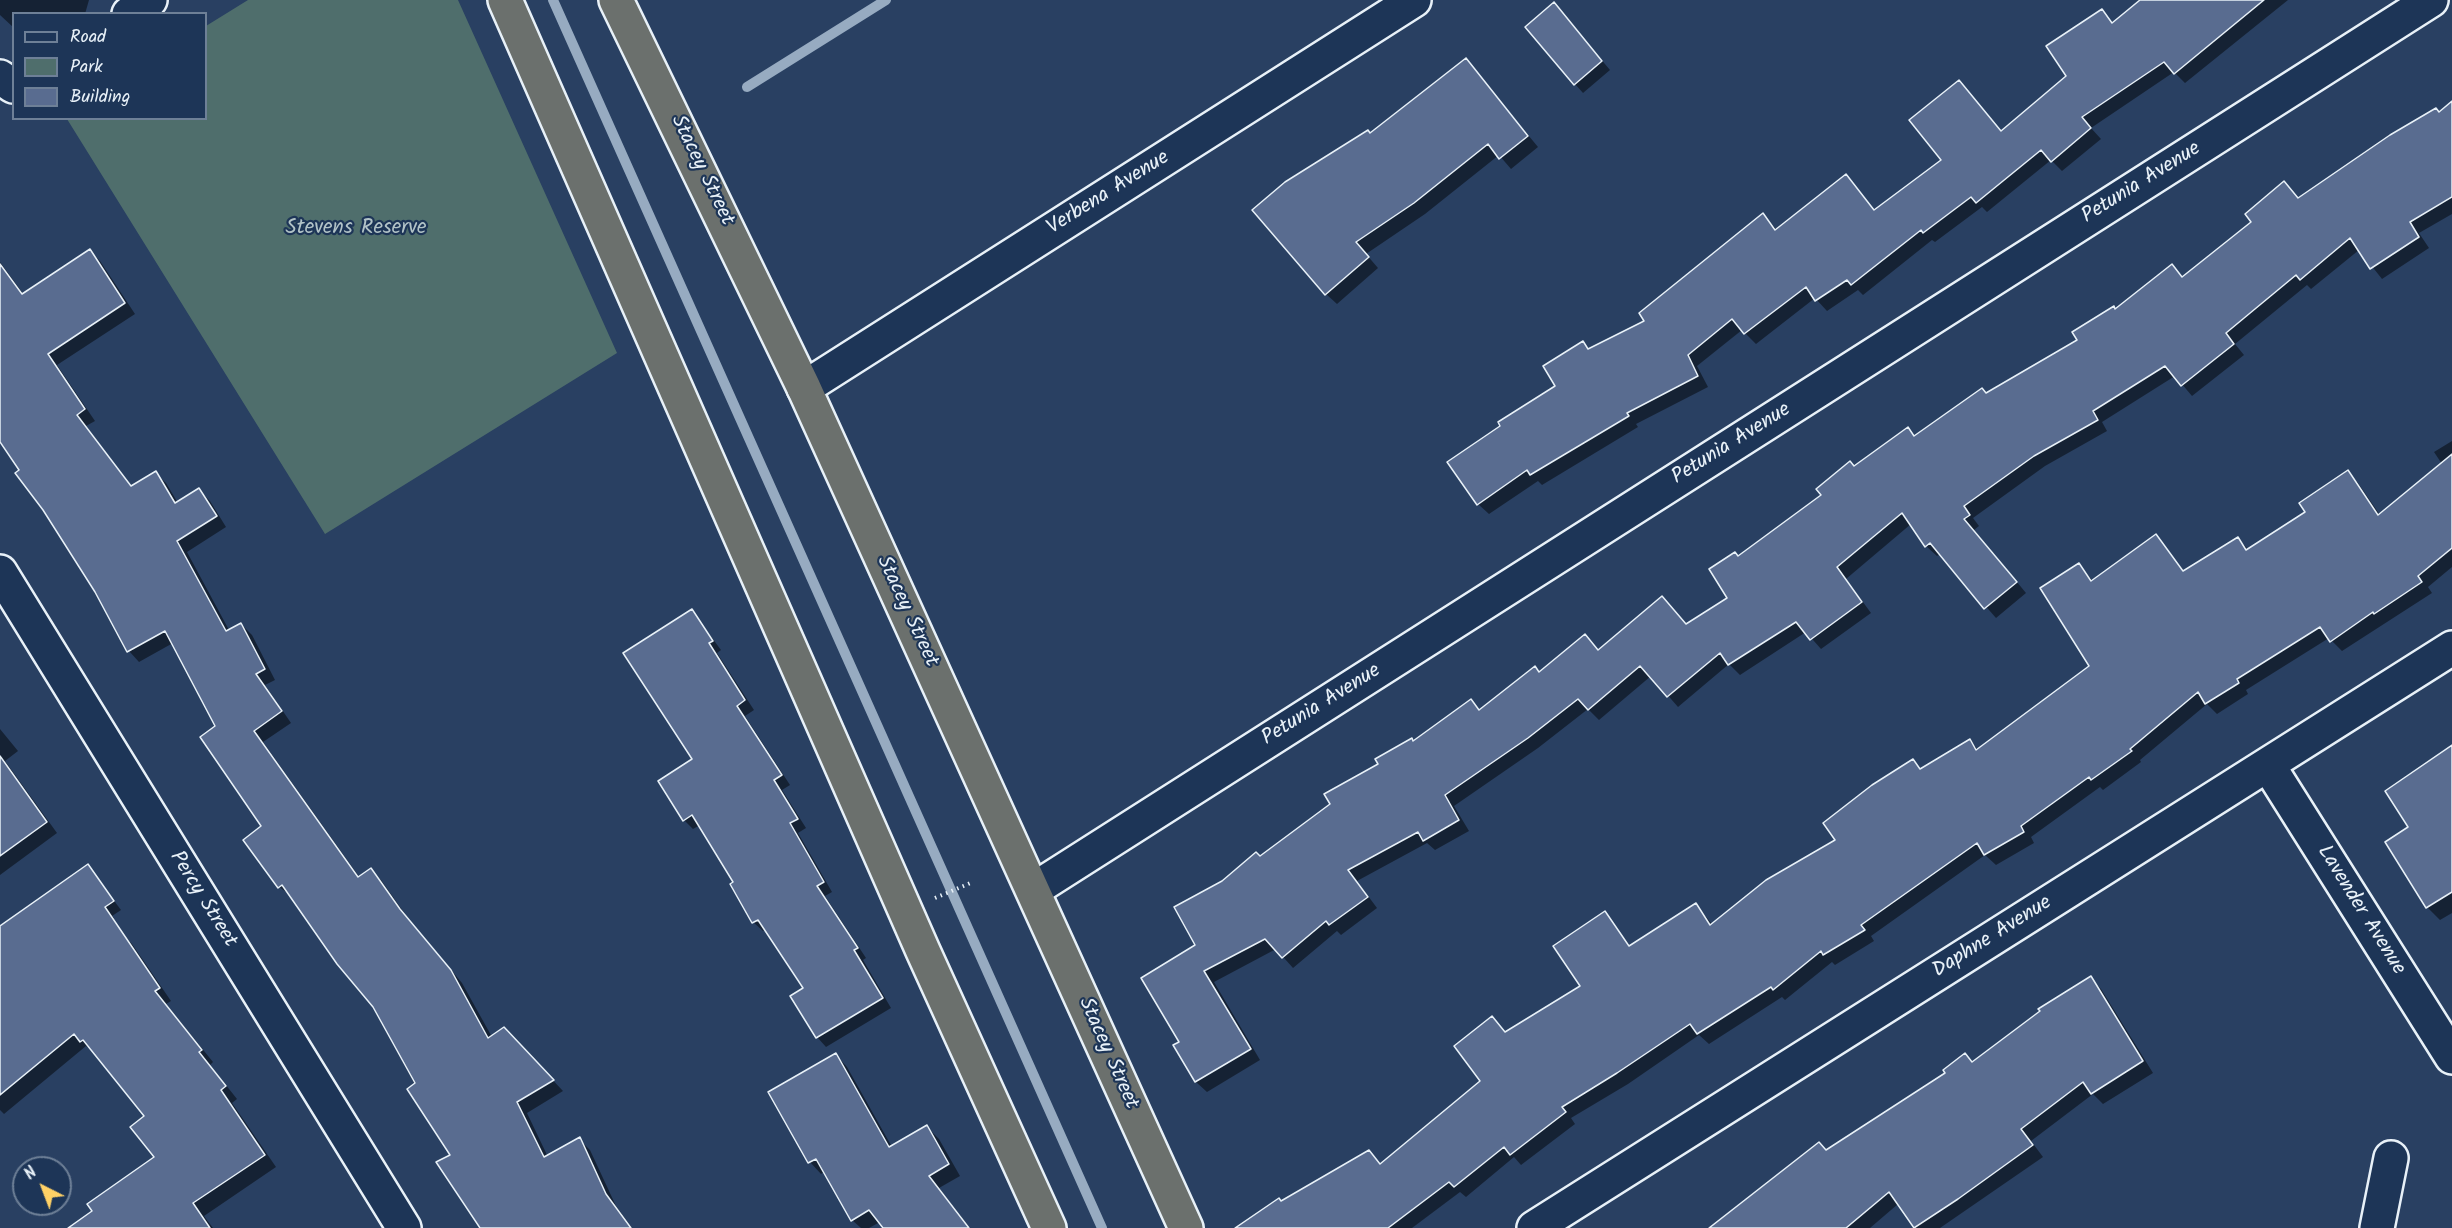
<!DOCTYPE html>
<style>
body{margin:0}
#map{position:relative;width:2452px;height:1228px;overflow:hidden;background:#294062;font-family:Kalam,sans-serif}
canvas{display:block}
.legend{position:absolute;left:12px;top:12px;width:195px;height:108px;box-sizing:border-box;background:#1d3557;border:2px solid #6e8097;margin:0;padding:8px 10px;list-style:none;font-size:18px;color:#e8f1f8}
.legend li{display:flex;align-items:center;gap:12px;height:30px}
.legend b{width:30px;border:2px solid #6e8097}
.north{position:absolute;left:12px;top:1156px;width:60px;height:60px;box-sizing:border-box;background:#1d3557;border:2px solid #6e8097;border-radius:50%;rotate:318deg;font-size:16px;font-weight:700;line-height:24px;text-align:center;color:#e8f1f8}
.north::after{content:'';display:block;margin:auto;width:21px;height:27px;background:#ffd166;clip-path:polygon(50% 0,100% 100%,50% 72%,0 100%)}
</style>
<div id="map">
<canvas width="2452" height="1228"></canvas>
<ul class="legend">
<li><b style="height:8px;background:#1d3557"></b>Road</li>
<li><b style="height:16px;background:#4f6e6c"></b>Park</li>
<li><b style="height:16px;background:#596c90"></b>Building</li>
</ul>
<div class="north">N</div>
</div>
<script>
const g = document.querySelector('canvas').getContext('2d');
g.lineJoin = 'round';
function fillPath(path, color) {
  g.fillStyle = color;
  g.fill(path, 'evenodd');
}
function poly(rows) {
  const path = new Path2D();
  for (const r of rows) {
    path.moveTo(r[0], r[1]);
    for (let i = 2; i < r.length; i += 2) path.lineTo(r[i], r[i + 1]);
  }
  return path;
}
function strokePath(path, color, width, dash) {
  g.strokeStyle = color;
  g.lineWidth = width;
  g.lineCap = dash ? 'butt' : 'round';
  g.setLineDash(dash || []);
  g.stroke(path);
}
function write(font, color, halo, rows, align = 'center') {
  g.font = font + ' Kalam,sans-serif';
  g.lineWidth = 4.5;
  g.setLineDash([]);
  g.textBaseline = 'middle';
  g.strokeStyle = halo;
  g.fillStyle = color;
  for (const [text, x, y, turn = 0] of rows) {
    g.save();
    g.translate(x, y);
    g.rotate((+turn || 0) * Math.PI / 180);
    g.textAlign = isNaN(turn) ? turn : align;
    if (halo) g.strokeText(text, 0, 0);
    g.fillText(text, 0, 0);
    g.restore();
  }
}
fillPath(poly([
 [248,0,458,0,617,353,325,534,67,119,206,118,206,26]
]), '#4f6e6c');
fillPath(poly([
 [0,0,89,0,85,14,14,14,14,28,0,15],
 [2142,0,2288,0,2185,83,2174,72,2091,128,2101,139,2062,171,2051,160,1987,212,1982,207,1935,242,1932,240,1863,295,1858,290,1827,311,1815,298,1756,344,1742,330,1697,366,1708,387,1636,424,1638,427,1542,485,1538,481,1489,514,1478,504,1557,387,1583,343,1590,350,1646,322,1763,215,1777,230,1856,187,1875,211,1943,160,1959,82,2002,132,2068,76,2102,11,2114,24],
 [1562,13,1610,70,1583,93,1575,84],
 [1466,60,1538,147,1511,169,1499,155,1425,214,1366,254,1378,268,1337,304,1326,294,1370,135],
 [2452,103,2452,214,2419,233,2429,248,2382,279,2359,250,2311,289,2307,285,2235,344,2244,355,2192,396,2175,376,2102,422,2107,431,2045,466,1973,518,1979,526,1974,530,2026,593,1996,618,1940,554,1937,556,1926,546,1911,524,1846,579,1871,613,1821,649,1806,632,1740,675,1729,664,1678,707,1651,676,1599,720,1588,709,1538,748,1454,806,1469,831,1435,850,1427,843,1357,881,1377,908,1341,935,1337,931,1293,968,1276,949,1214,982,1260,1060,1207,1092,1196,1082,1175,1046,1181,1042,1197,946,1223,882,1332,805,1380,764,1471,701,1481,711,1540,673,1585,636,1599,651,1686,625,1729,598,1739,557,1823,495,1854,467,1908,429,1915,437,2079,341,2172,266,2183,278,2253,222,2284,183,2299,199],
 [90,251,100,261,135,314,57,365,95,421,86,426,132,487,155,473,166,483,178,503,199,490,210,501,226,527,187,552,229,630,241,624,252,635,275,680,265,685,291,723,263,742,360,878,371,870,381,880,410,921,462,983,492,1037,515,1040,563,1091,527,1113,548,1157,579,1139,590,1150,616,1206,632,1228,483,1228,452,1155,374,1007,292,896,279,887,263,827,217,727,173,643,139,662,129,651,96,591,0,440,0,262,24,295],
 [2452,441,2452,567,2428,587,2432,593,2342,651,2329,638,2246,690,2248,694,2217,714,2207,704,2140,760,2141,762,2103,790,2100,787,2031,837,2034,843,1996,865,1985,855,1871,936,1874,941,1835,965,1832,962,1785,1000,1782,997,1709,1044,1699,1035,1628,1084,1571,1118,1575,1124,1521,1165,1514,1157,1466,1197,1460,1192,1412,1228,1244,1228,1369,1152,1382,1165,1482,1081,1492,1018,1506,1033,1582,987,1605,913,1631,947,1696,905,1713,925,1837,841,1913,761,1922,769,1970,741,1978,750,2091,666,2079,565,2093,581,2155,536,2185,572,2237,538,2248,549,2307,512,2348,472,2358,483,2380,515,2442,464,2434,452],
 [692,611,721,650,717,653,754,710,745,716,790,785,782,790,806,828,798,833,832,892,825,896,866,958,863,960,891,1008,826,1047,817,1037,805,988,766,929,763,931,753,922,735,883,700,825,693,829,684,820,694,760],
 [0,729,18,751,5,761,57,833,0,875],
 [2452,747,2452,913,2440,920,2427,907,2387,843,2410,828],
 [88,866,121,910,112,916,114,918,47,959],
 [120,931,132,944,171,1001,166,1004,213,1062,210,1065,237,1099,232,1103,276,1167,204,1216,213,1228,71,1228,94,1212,157,1157,146,1116,95,1052,86,1046,4,1114,0,1110,0,1031],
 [2090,978,2101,989,2153,1073,2103,1104,2093,1094,2031,1141,2043,1157,1940,1228,1914,1228,1898,1204,1870,1228,1712,1228,1947,1073,1965,1055,1973,1063],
 [836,1055,847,1067,892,1147,927,1127,939,1139,960,1176,939,1188,970,1228,885,1228,880,1222,869,1228,861,1228,852,1220,825,1171,821,1174,810,1162]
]), '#0007');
strokePath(poly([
 [553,0,1102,1228],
 [747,87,886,0]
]), '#97abc1', 10);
const building = poly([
 [2140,0,2264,0,2174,74,2164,62,2082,117,2091,128,2051,162,2041,150,1976,203,1971,197,1923,233,1921,230,1851,285,1847,280,1815,301,1806,287,1744,334,1732,319,1688,355,1698,376,1627,413,1629,416,1530,475,1527,470,1477,505,1447,462,1500,426,1498,422,1555,386,1543,366,1583,341,1588,349,1644,321,1639,313,1763,213,1775,230,1846,174,1874,210,1941,160,1909,120,1959,80,2001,131,2066,76,2046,46,2102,9,2112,23,2140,0],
 [1554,2,1602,61,1574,85,1525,27,1554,2],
 [1466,58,1528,136,1499,159,1488,144,1414,203,1356,242,1369,257,1325,295,1252,210,1285,182,1368,130,1370,133,1466,58],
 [2452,101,2452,197,2410,222,2419,237,2370,269,2350,238,2300,280,2296,275,2226,333,2234,344,2181,386,2165,366,2093,411,2098,420,2034,456,1964,506,1970,515,1964,519,2017,582,1984,609,1930,543,1925,547,1902,513,1837,567,1862,602,1810,640,1796,622,1728,665,1720,653,1667,697,1640,666,1588,710,1578,699,1528,738,1445,795,1459,820,1423,841,1418,832,1348,870,1368,897,1329,925,1326,921,1282,958,1265,939,1204,971,1251,1049,1195,1082,1173,1045,1179,1042,1141,978,1195,945,1174,907,1222,881,1256,852,1260,856,1330,804,1324,794,1378,764,1375,759,1412,738,1413,741,1471,699,1479,710,1535,666,1539,672,1585,634,1598,650,1662,596,1686,624,1727,598,1709,569,1735,552,1738,556,1821,495,1816,489,1850,461,1854,466,1908,427,1914,436,1982,388,1986,393,2077,340,2072,332,2114,306,2115,309,2172,264,2182,277,2251,222,2245,214,2284,181,2298,198,2390,135,2436,108,2439,112,2452,101],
 [90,249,125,303,48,354,85,409,77,415,131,486,156,471,175,503,199,488,217,516,177,541,226,631,241,623,265,669,256,674,282,711,254,731,358,877,371,868,400,909,451,970,488,1038,504,1027,554,1080,517,1102,544,1157,580,1137,606,1194,631,1228,480,1228,436,1162,450,1155,407,1089,415,1083,373,1007,337,964,282,885,278,888,243,840,261,826,200,737,215,726,165,631,127,652,95,592,43,510,15,473,19,470,0,442,0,264,22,294,90,249],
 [2452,454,2452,548,2418,576,2422,582,2374,614,2373,612,2330,642,2320,627,2237,679,2239,683,2205,704,2198,692,2130,749,2132,751,2091,780,2089,777,2021,826,2024,832,1984,855,1977,843,1861,925,1865,930,1823,955,1821,951,1773,990,1771,987,1697,1034,1690,1024,1617,1073,1562,1107,1566,1112,1510,1155,1504,1147,1454,1187,1449,1182,1388,1228,1235,1228,1279,1198,1281,1201,1369,1150,1380,1164,1480,1081,1454,1046,1492,1016,1505,1032,1580,986,1553,946,1605,911,1629,946,1696,903,1710,925,1766,880,1835,840,1823,823,1872,785,1913,759,1920,769,1970,739,1976,750,2089,666,2040,588,2079,563,2091,581,2156,534,2183,571,2238,537,2246,550,2305,512,2299,503,2348,470,2378,515,2452,454],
 [692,609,713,641,709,643,745,700,737,706,782,775,774,780,798,819,790,823,824,882,817,886,858,948,854,950,883,998,816,1038,790,996,803,988,758,920,752,923,730,884,733,882,692,815,683,821,658,781,692,759,623,653,692,609],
 [2452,745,2452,892,2426,908,2385,842,2408,827,2385,791,2452,745],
 [0,756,47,822,0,856,0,756],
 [88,864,114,901,105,907,160,988,155,991,202,1050,199,1052,226,1086,221,1090,265,1155,193,1203,210,1228,68,1228,92,1211,87,1204,154,1157,130,1127,144,1116,83,1040,80,1042,74,1034,0,1095,0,926,88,864],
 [2091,976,2143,1061,2091,1094,2083,1082,2021,1129,2033,1145,1958,1199,1914,1228,1889,1192,1846,1228,1709,1228,1819,1142,1826,1150,1945,1073,1943,1070,1965,1053,1972,1062,2040,1011,2038,1009,2091,976],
 [836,1053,889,1147,927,1125,949,1164,929,1176,969,1228,883,1228,869,1210,851,1221,816,1159,808,1163,768,1092,836,1053]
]);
fillPath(building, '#596c90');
strokePath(building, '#e8f1f8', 1.5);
const minor = poly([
 [129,14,150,0],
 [0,77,13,86],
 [804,388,1414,0],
 [0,572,404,1228],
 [2268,765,2452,1057],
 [1033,890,2431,0],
 [1534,1228,2452,648],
 [2377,1228,2391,1158]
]);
const highway = poly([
 [505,0,923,951,1049,1228],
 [616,0,804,388,1186,1228]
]);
strokePath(minor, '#e8f1f8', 38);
strokePath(highway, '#e8f1f8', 38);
strokePath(poly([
 [935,898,973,882]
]), '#e8f1f8', 4, [1.5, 4.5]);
strokePath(minor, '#1d3557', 33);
strokePath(highway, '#6b706d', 33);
write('21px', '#e8f1f8', '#1d3557', [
 ["Stacey Street",701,171,64],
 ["Petunia Avenue",2142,184,-32],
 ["Verbena Avenue",1109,194,-32],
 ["Petunia Avenue",1732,445,-32],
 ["Stacey Street",906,612,65],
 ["Petunia Avenue",1322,706,-32],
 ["Percy Street",202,900,58],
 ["Lavender Avenue",2360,911,58],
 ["Daphne Avenue",1993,938,-32],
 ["Stacey Street",1107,1054,66]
]);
write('21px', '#b2c3c7', '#1d3557', [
 ["Stevens Reserve",356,229]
]);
</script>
